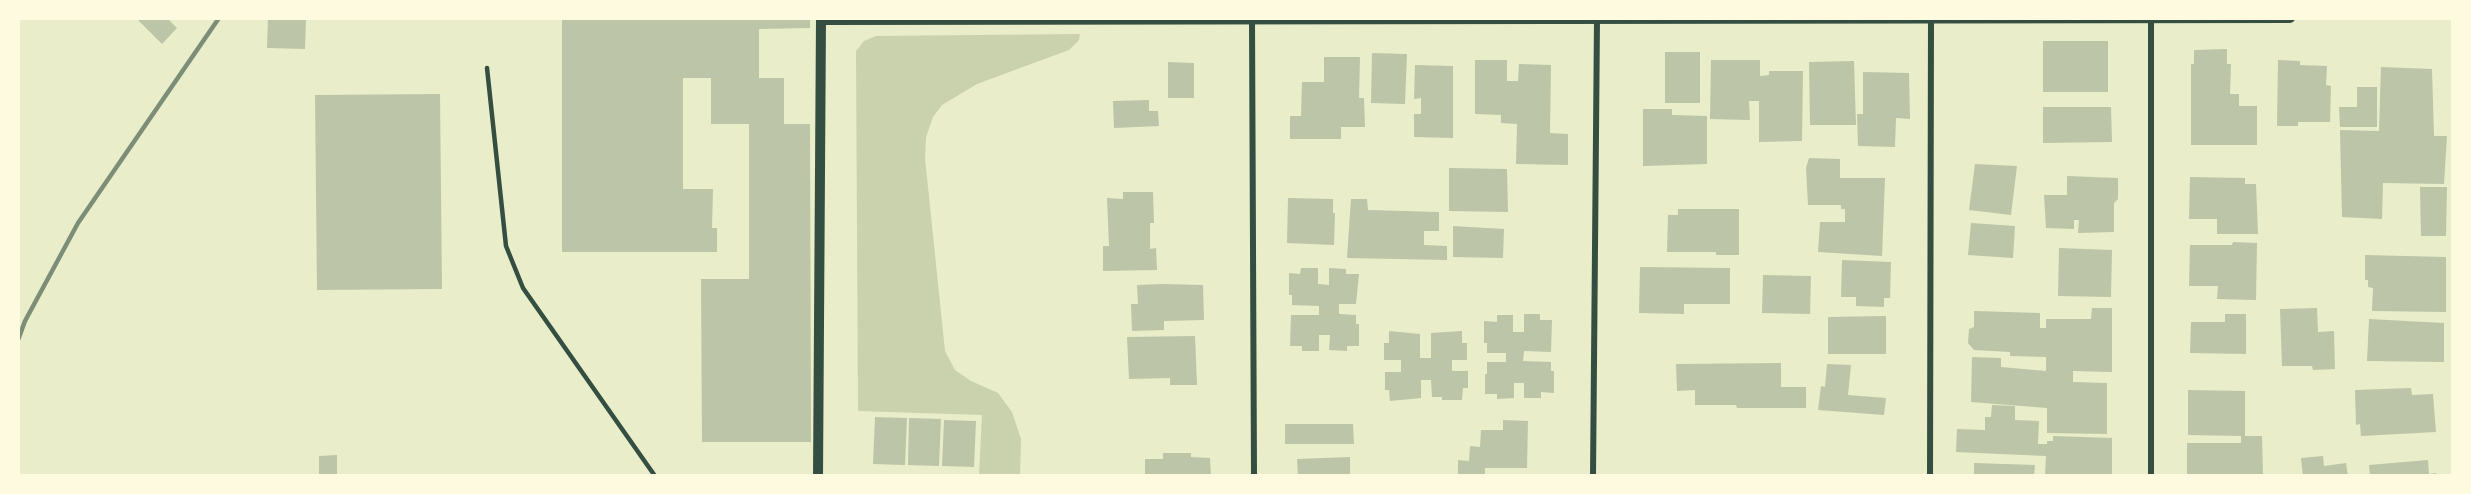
<!DOCTYPE html>
<style>
body{margin:0}
#map{position:relative;width:2471px;height:494px;overflow:hidden;background:#e9edc9;font-family:"Nunito Sans",sans-serif}
canvas{display:block}
.frame{position:absolute;inset:0;border:20px solid #fefae0;pointer-events:none}
</style>
<div id="map">
<canvas width="2471" height="494"></canvas>
<div class="frame"></div>
</div>
<script>
const g = document.querySelector('canvas').getContext('2d');
g.lineJoin = 'round';
function fillPath(path, color) {
  g.fillStyle = color;
  g.fill(path, 'evenodd');
}
function poly(rows) {
  const path = new Path2D();
  for (const r of rows) {
    path.moveTo(r[0], r[1]);
    for (let i = 2; i < r.length; i += 2) path.lineTo(r[i], r[i + 1]);
  }
  return path;
}
function strokePath(path, color, width, dash) {
  g.strokeStyle = color;
  g.lineWidth = width;
  g.lineCap = dash ? 'butt' : 'round';
  g.setLineDash(dash || []);
  g.stroke(path);
}
fillPath(poly([
 [1080,34,1079,40,1069,50,977,84,942,105,933,117,926,137,925,158,945,351,955,370,971,381,998,393,1012,412,1021,439,1020,476,979,476,982,415,858,411,856,51,864,41,876,36]
]), '#cad2ad');
fillPath(poly([
 [136,18,167,18,177,28,162,44],
 [268,18,306,18,305,49,267,48],
 [562,18,810,18,810,28,759,29,759,78,784,78,784,124,810,124,811,442,702,442,701,279,749,279,749,124,711,124,711,78,683,78,683,189,713,189,712,228,717,228,717,252,562,252],
 [2043,41,2108,41,2108,92,2043,92],
 [2227,49,2227,64,2231,64,2230,94,2239,94,2239,106,2257,106,2257,145,2191,145,2191,64,2194,64,2194,50],
 [1665,52,1700,52,1700,103,1665,103],
 [1372,53,1407,54,1405,104,1371,103],
 [1324,57,1360,57,1359,98,1364,98,1365,127,1341,127,1341,139,1290,139,1290,116,1301,116,1302,82,1324,82],
 [1475,60,1507,60,1507,81,1518,81,1519,64,1551,65,1550,133,1568,134,1568,165,1516,164,1517,124,1501,123,1501,115,1475,114],
 [1711,60,1760,60,1760,76,1769,75,1769,71,1803,71,1802,141,1759,142,1759,101,1749,101,1750,120,1710,119],
 [2278,60,2300,61,2300,65,2327,66,2326,85,2331,86,2330,122,2298,122,2298,126,2277,126],
 [1854,61,1856,125,1810,125,1809,62],
 [1168,62,1194,63,1194,98,1168,98],
 [1415,65,1453,66,1453,138,1414,137,1414,114,1421,114,1421,98,1414,99],
 [2381,67,2432,69,2434,136,2447,136,2444,184,2383,183,2382,219,2342,217,2340,130,2379,131],
 [1863,72,1909,73,1910,119,1896,118,1895,147,1858,146,1857,114,1863,114],
 [2357,87,2377,87,2377,127,2340,127,2339,107,2357,107],
 [440,94,442,289,317,290,315,95],
 [1149,100,1149,111,1158,111,1159,126,1114,128,1113,101],
 [2043,107,2111,107,2112,142,2043,143],
 [1643,109,1672,109,1672,115,1707,116,1707,164,1643,166],
 [1809,158,1840,159,1840,178,1885,178,1882,256,1818,252,1820,222,1845,222,1845,209,1841,209,1841,205,1808,205,1806,168],
 [1975,164,2017,166,2011,215,1969,210],
 [1449,168,1507,169,1508,212,1449,211],
 [2067,176,2118,178,2118,199,2114,203,2114,232,2078,233,2079,220,2074,220,2074,229,2046,228,2044,195,2067,195],
 [2190,177,2245,178,2245,184,2256,184,2258,234,2217,234,2217,219,2189,219],
 [2420,187,2447,187,2446,236,2421,236],
 [1123,192,1153,192,1154,223,1150,223,1150,249,1156,248,1157,270,1103,271,1103,246,1109,246,1107,198,1123,199],
 [1288,198,1333,199,1333,213,1335,213,1334,245,1287,243],
 [1351,199,1367,199,1368,210,1439,212,1439,231,1424,231,1424,245,1447,246,1447,260,1347,258],
 [1678,209,1739,209,1739,255,1716,255,1716,252,1667,252,1668,215,1678,215],
 [1971,223,2015,226,2013,258,1968,255],
 [1453,226,1504,229,1503,258,1453,257],
 [2233,242,2257,243,2256,300,2217,299,2218,286,2189,286,2190,245,2232,245],
 [2059,248,2112,250,2111,297,2058,296],
 [2365,255,2446,257,2446,312,2372,311,2373,288,2368,287,2368,280,2365,280],
 [1842,260,1891,262,1890,298,1884,298,1884,307,1856,306,1856,297,1841,297],
 [1640,267,1730,268,1730,304,1684,304,1684,314,1639,313],
 [1301,268,1318,268,1318,284,1329,285,1329,268,1346,269,1346,274,1359,274,1356,304,1339,304,1339,314,1356,315,1356,324,1359,324,1359,346,1347,346,1347,351,1329,350,1330,335,1319,335,1319,351,1302,351,1302,346,1290,346,1291,315,1319,315,1319,306,1292,305,1292,295,1289,295,1289,273,1300,274],
 [1763,275,1811,276,1810,314,1762,313],
 [1163,284,1203,285,1204,320,1164,321,1164,330,1132,331,1131,304,1138,304,1137,285],
 [2092,308,2112,308,2112,372,2073,371,2073,382,2107,383,2107,434,2047,433,2047,408,1971,402,1972,357,2001,358,2001,367,2046,371,2046,357,2010,356,2010,352,1974,350,1968,343,1969,329,1974,327,1974,311,2040,313,2040,328,2046,328,2046,319,2091,319],
 [2317,308,2318,332,2334,331,2335,369,2313,370,2312,366,2282,366,2280,309],
 [1524,314,1540,314,1540,320,1552,320,1551,352,1524,351,1523,361,1551,362,1551,371,1554,371,1554,393,1541,392,1541,398,1524,398,1524,383,1514,383,1514,398,1497,399,1497,394,1485,394,1485,374,1487,374,1487,362,1506,362,1506,353,1487,353,1487,343,1484,343,1484,321,1497,322,1497,315,1513,315,1513,332,1524,332],
 [2225,314,2246,314,2246,354,2190,353,2191,322,2225,322],
 [1886,316,1886,354,1828,354,1828,317],
 [2369,319,2444,323,2444,362,2367,361],
 [1389,331,1420,334,1420,358,1431,358,1431,333,1462,331,1462,343,1467,343,1467,360,1452,360,1452,371,1468,371,1468,388,1463,388,1462,400,1442,400,1442,397,1432,397,1431,380,1421,380,1421,398,1390,401,1389,390,1385,390,1385,372,1401,372,1401,360,1384,360,1384,343,1389,343],
 [1195,336,1197,385,1170,385,1170,378,1129,379,1127,337],
 [1781,363,1781,387,1806,387,1806,408,1737,408,1736,405,1695,405,1695,390,1677,391,1676,364],
 [1827,364,1851,365,1848,395,1886,398,1884,415,1818,410,1821,386,1825,387],
 [2411,388,2412,395,2433,394,2436,432,2361,436,2360,424,2356,425,2355,390],
 [2188,390,2245,391,2245,436,2262,436,2263,476,2187,476,2187,443,2241,443,2241,436,2188,435],
 [1992,405,2015,406,2015,420,2039,421,2038,444,2047,444,2047,441,2053,441,2053,436,2112,438,2112,476,2045,476,2046,456,1956,452,1957,429,1985,430,1985,417,1991,417],
 [875,417,907,418,905,465,873,464],
 [909,418,941,419,939,466,908,465],
 [944,420,976,421,974,467,942,466],
 [1503,420,1528,421,1527,468,1485,468,1485,476,1458,476,1458,460,1469,461,1470,446,1480,447,1481,430,1503,430],
 [1285,424,1353,424,1354,444,1285,444],
 [1163,453,1191,453,1191,457,1210,458,1211,476,1145,476,1145,459,1163,459],
 [337,455,337,476,319,476,319,456],
 [2323,456,2324,466,2346,463,2348,476,2303,476,2301,458],
 [1350,457,1350,476,1298,476,1297,459],
 [2428,460,2429,474,2436,473,2437,476,2370,476,2369,465],
 [1974,463,2035,465,2034,476,1974,476]
]), '#bcc5a7');
strokePath(poly([
 [487,68,506,246,523,288,655,476]
]), '#344e41', 4.5);
strokePath(poly([
 [2151,18,2151,476],
 [1252,20,1254,476],
 [1593,476,1597,19],
 [1930,476,1931,19]
]), '#344e41', 6);
strokePath(poly([
 [821,20,2290,18],
 [818,476,821,18]
]), '#344e41', 10);
strokePath(poly([
 [18,340,25,321,78,223,219,18]
]), '#7c8e77', 4.5);
</script>
